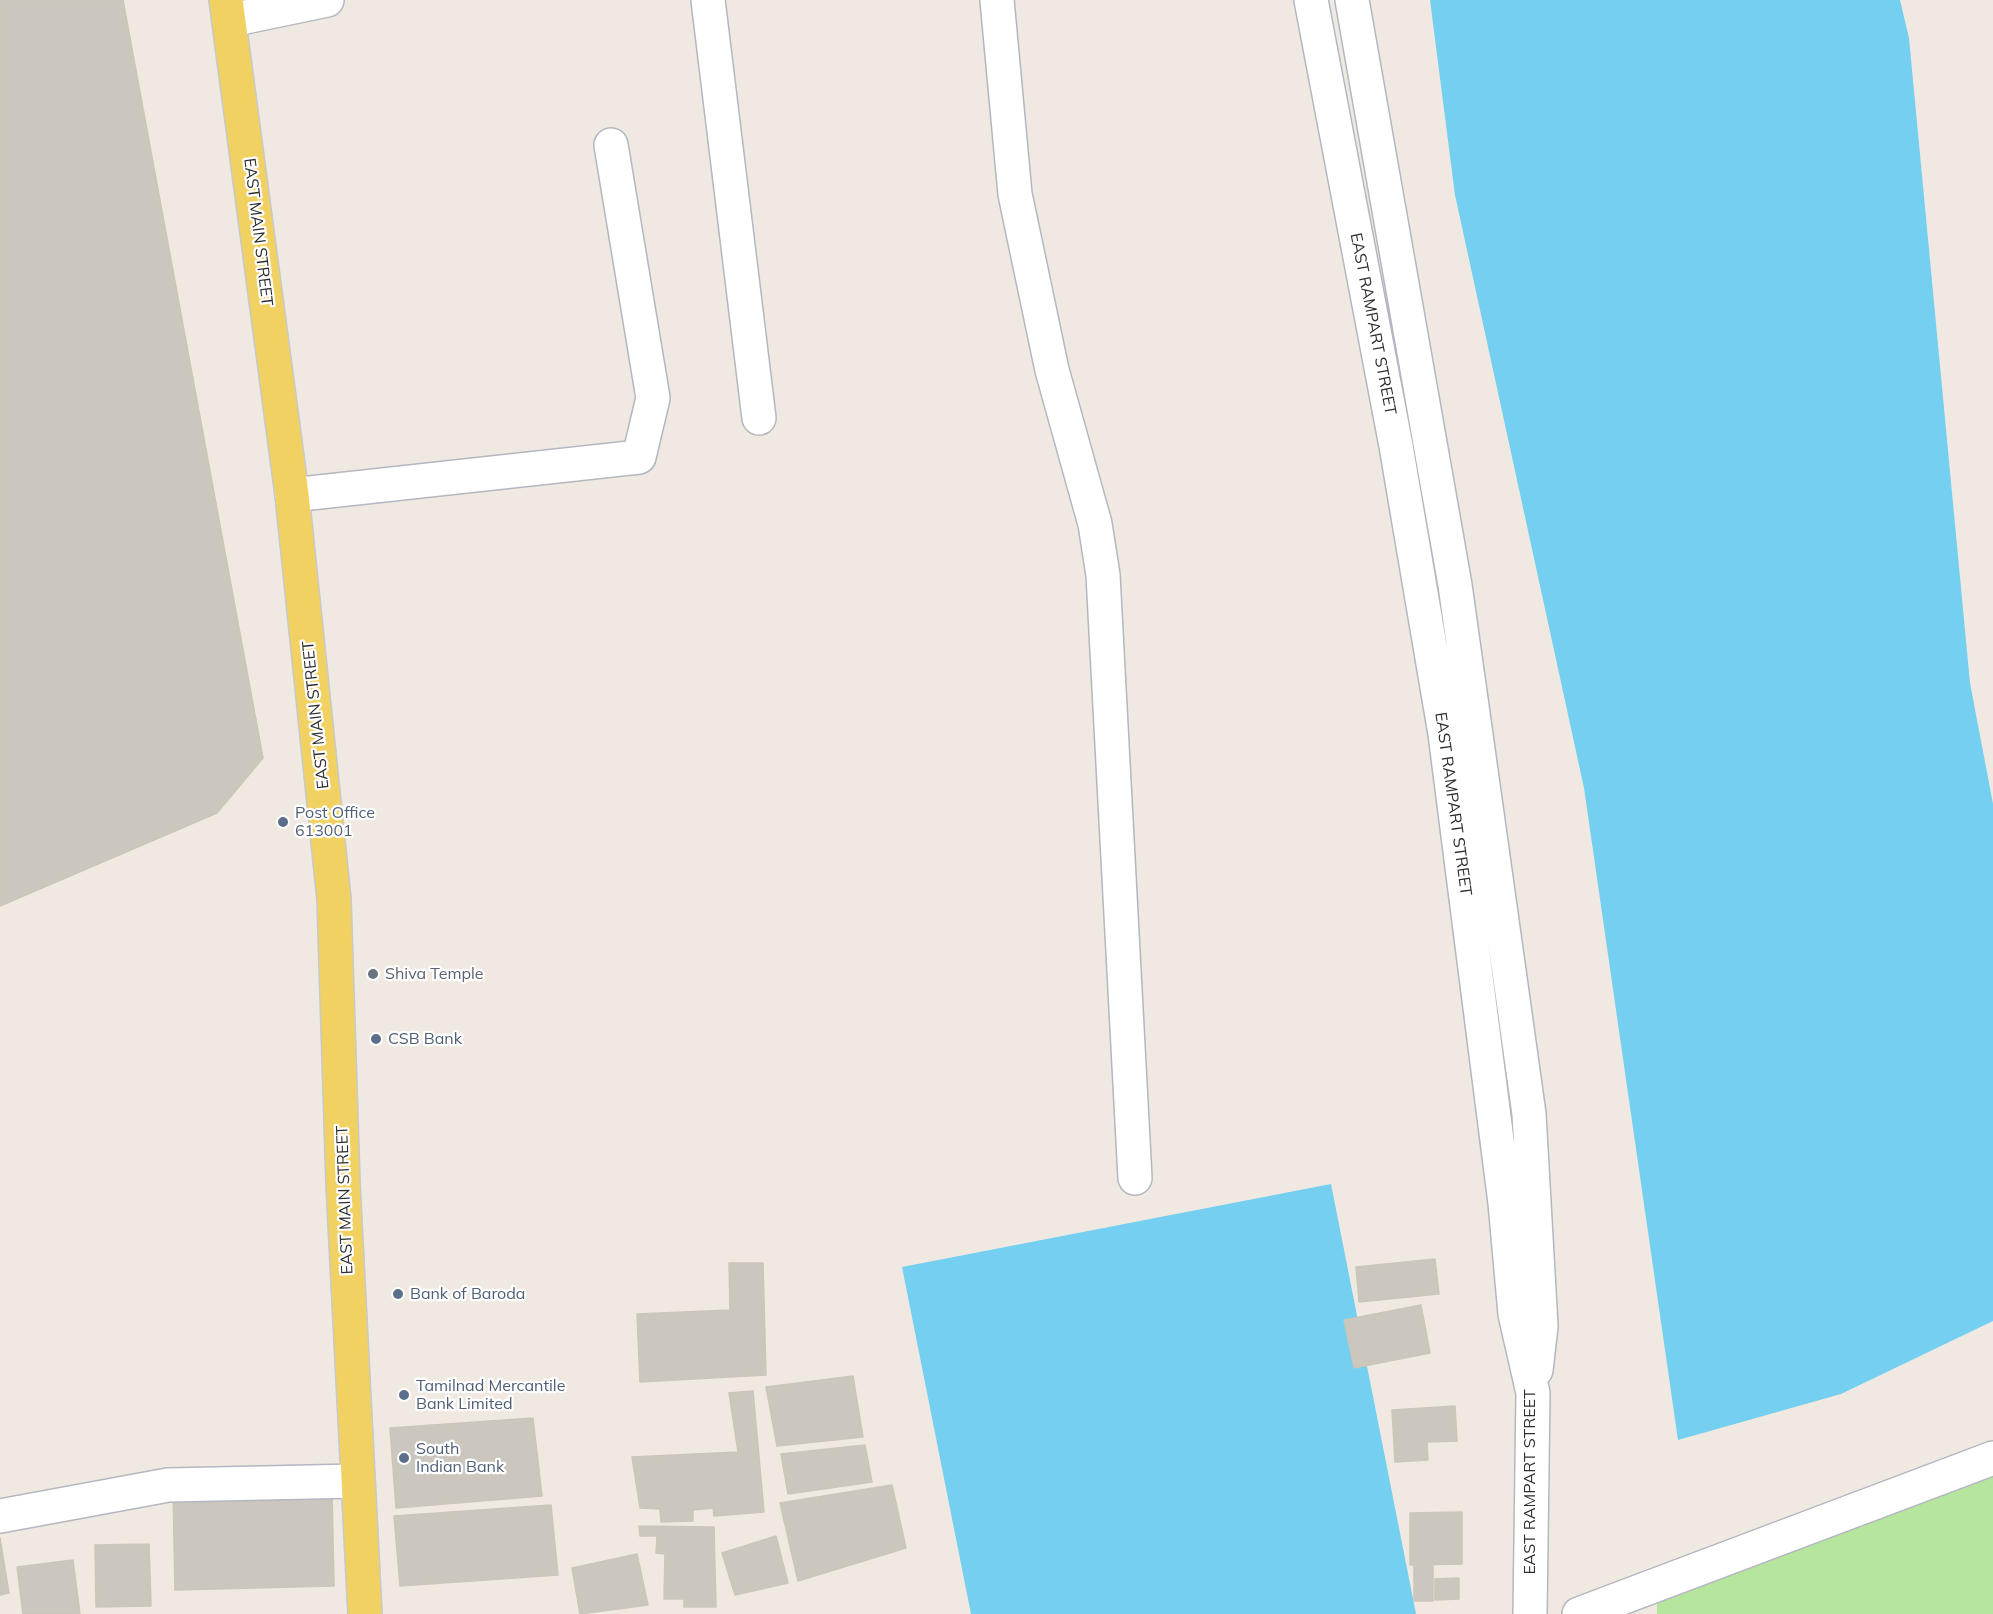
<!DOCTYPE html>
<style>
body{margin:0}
canvas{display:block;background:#efe9e1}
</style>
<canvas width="1993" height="1614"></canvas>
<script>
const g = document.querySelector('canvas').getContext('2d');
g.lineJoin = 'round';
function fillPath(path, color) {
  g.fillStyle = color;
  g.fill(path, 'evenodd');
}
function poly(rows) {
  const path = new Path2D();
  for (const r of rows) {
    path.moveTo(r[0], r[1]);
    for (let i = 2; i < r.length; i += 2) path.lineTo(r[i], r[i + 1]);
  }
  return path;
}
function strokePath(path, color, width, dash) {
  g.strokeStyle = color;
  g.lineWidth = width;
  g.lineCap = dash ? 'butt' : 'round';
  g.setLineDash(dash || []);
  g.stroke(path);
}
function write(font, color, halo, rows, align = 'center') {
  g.font = font + ' Mulish,sans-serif';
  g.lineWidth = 4.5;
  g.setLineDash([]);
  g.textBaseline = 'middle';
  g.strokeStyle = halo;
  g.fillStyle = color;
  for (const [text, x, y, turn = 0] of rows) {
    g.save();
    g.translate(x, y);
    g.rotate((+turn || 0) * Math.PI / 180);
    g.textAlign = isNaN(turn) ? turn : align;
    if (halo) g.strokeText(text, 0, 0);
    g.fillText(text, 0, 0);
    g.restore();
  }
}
fillPath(poly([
 [1993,1442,1993,1614,1657,1614,1657,1597]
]), '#b6e59e');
fillPath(poly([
 [1430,0,1900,0,1909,38,1970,683,1993,804,1993,1321,1841,1394,1678,1440,1584,788,1455,195],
 [1331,1184,1416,1614,971,1614,902,1267]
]), '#75cff0');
const building = poly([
 [0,0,123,0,263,758,217,813,0,906,0,0],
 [1435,1259,1439,1294,1359,1302,1356,1267,1435,1259],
 [729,1263,763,1263,766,1375,640,1382,637,1314,730,1310,729,1263],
 [1421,1305,1430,1353,1354,1368,1344,1320,1421,1305],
 [853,1376,863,1437,777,1446,766,1387,853,1376],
 [753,1391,764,1512,714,1516,713,1508,693,1510,693,1521,661,1522,660,1509,640,1508,632,1457,738,1452,729,1393,753,1391],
 [1455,1406,1457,1441,1427,1442,1428,1460,1395,1462,1392,1410,1455,1406],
 [533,1418,542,1496,396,1508,390,1428,533,1418],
 [865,1445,872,1482,788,1494,781,1454,865,1445],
 [892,1485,906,1548,798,1581,780,1503,892,1485],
 [332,1488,334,1586,175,1590,173,1492,332,1488],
 [551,1505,558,1575,400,1586,394,1516,551,1505],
 [1462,1512,1462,1564,1410,1565,1410,1513,1462,1512],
 [639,1526,714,1527,716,1607,684,1607,684,1599,664,1599,665,1554,656,1553,657,1536,640,1536,639,1526],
 [776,1536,788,1583,735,1595,722,1553,776,1536],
 [0,1538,9,1593,0,1595,0,1538],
 [149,1544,151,1606,96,1607,95,1545,149,1544],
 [637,1554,648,1605,580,1614,572,1568,637,1554],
 [73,1560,80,1614,23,1614,17,1567,73,1560],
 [1414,1566,1433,1566,1433,1601,1414,1601,1414,1566],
 [1459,1578,1459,1599,1435,1600,1435,1579,1459,1578]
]);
fillPath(building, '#cbc7bf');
strokePath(building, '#cbc5ba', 1.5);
const minor = poly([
 [708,0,759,418],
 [997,0,1015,194,1052,370,1095,524,1103,575,1135,1178],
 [1311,0,1396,446,1445,734,1505,1203,1515,1314,1533,1393,1530,1614],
 [1352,0,1455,585,1529,1114,1541,1326,1536,1370],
 [231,20,327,0],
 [292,495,639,457,653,398,611,145],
 [0,1516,168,1485,357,1481],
 [1579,1614,1993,1458]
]);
const major = poly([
 [226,0,292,495,334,899,343,1184,365,1614]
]);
strokePath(minor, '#b4b7c1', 36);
strokePath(major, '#c9c9c9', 36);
strokePath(minor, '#fff', 33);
strokePath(major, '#f2d163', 33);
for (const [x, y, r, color] of [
 [283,822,6,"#5c6f8a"],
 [373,974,6,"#6b7280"],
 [376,1039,6,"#5c6f8a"],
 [398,1294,6,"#5c6f8a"],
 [404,1395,6,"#5c6f8a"],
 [404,1458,6,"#5c6f8a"]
]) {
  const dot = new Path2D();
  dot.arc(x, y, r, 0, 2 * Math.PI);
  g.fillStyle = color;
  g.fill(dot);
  strokePath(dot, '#fff', 2);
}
write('16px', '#2e2e2e', '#fff', [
 ["EAST MAIN STREET",258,232,83],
 ["EAST RAMPART STREET",1373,324,79],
 ["EAST MAIN STREET",316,715,-96],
 ["EAST RAMPART STREET",1453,804,82],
 ["EAST MAIN STREET",345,1200,-92],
 ["EAST RAMPART STREET",1530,1482,-90]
]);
write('16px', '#4e5e75', '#fff', [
 ["Post Office",295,813],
 ["613001",295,831],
 ["CSB Bank",388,1039],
 ["Bank of Baroda",410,1294],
 ["Tamilnad Mercantile",416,1386],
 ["Bank Limited",416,1404],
 ["South",416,1449],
 ["Indian Bank",416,1467]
], 'left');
write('16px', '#5b616d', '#fff', [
 ["Shiva Temple",385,974]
], 'left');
</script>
